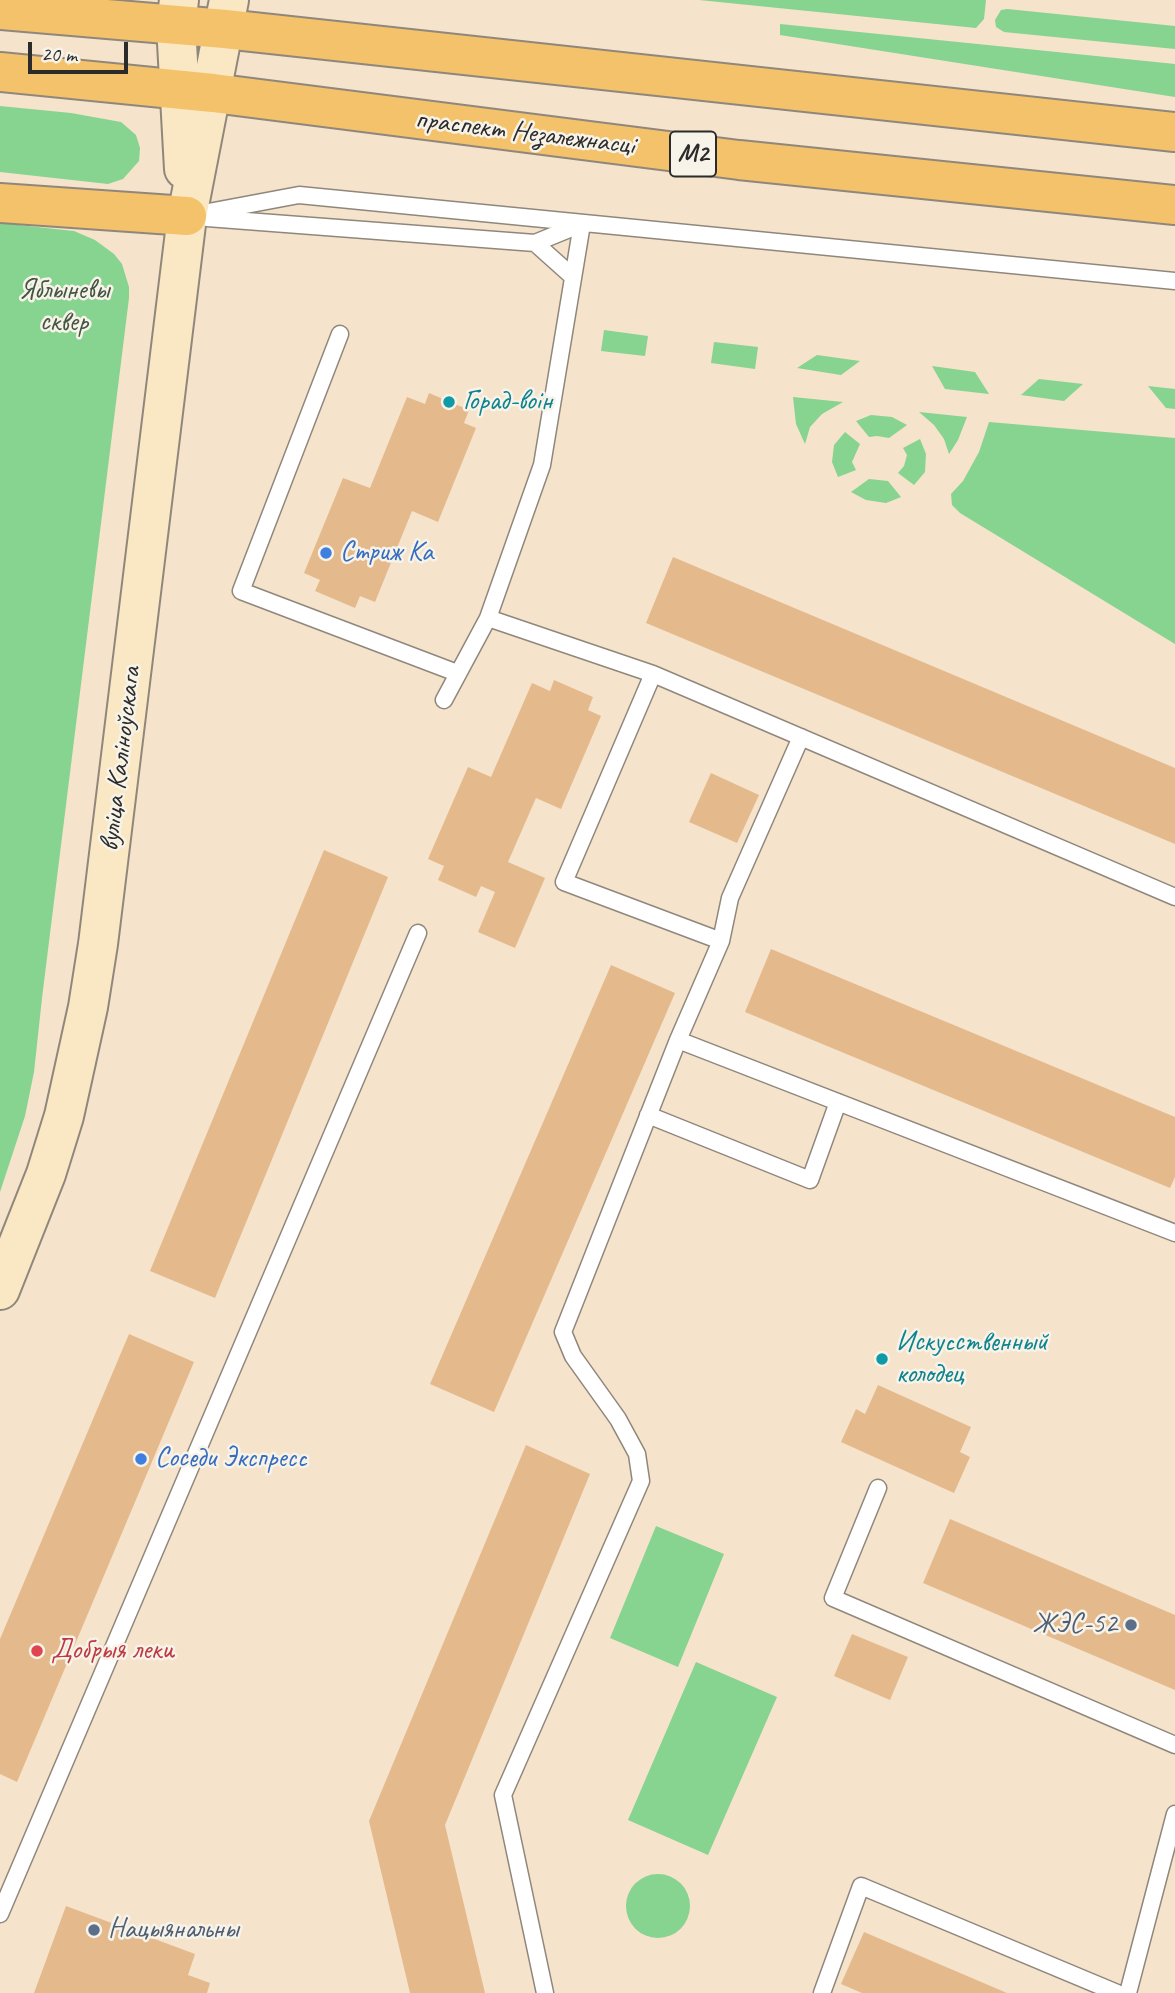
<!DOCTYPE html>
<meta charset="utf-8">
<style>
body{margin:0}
#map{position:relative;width:1175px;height:1993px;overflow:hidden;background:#f5e3cc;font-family:Caveat,sans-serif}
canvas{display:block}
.scale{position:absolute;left:28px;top:42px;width:100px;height:32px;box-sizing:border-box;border:4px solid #2b2b2b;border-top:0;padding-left:9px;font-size:21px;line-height:24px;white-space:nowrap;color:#2b2b2b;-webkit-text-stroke:5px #f7f3e8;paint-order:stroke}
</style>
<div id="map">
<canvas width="1175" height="1993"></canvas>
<div class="scale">20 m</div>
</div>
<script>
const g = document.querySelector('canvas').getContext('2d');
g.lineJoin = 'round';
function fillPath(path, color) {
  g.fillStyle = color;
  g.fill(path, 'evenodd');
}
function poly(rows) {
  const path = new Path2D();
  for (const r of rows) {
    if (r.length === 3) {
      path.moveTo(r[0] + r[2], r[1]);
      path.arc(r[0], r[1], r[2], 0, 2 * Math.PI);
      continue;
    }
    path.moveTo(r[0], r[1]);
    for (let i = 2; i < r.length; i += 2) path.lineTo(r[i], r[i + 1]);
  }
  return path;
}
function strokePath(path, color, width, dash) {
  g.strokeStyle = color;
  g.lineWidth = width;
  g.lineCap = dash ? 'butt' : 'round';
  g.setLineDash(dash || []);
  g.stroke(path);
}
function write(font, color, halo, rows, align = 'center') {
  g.font = font + ' Caveat,sans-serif';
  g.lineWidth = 5;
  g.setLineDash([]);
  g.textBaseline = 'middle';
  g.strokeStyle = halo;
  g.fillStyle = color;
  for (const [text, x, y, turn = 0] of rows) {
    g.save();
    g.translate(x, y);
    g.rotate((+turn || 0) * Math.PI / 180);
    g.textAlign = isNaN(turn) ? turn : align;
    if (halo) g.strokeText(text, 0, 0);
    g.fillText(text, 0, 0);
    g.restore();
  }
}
fillPath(poly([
 [699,0,986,0,984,19,976,28],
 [1007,9,1175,26,1175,49,1004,32,996,27,995,20,1001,10],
 [780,24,1175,64,1175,97,780,35],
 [0,106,71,113,121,122,136,135,140,148,139,161,123,179,108,184,0,172],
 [0,223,74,231,95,240,114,254,122,264,129,287,129,298,42,998,34,1072,25,1116,0,1192],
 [604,330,648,336,645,356,601,351],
 [714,342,758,347,755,369,711,363],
 [817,355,860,361,841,375,797,368],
 [932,366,975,372,989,394,945,389],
 [1039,379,1083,384,1064,401,1021,395],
 [1148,386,1175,389,1175,409,1166,408],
 [793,397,843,402,822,414,810,427,805,444,796,424],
 [919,412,967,417,958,440,949,454,944,439,934,425],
 [871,415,892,417,907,425,889,438,877,436,869,437,856,421],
 [989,422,1175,438,1175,644,960,513,952,505,951,494,963,481,979,452],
 [845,432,860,444,852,462,856,470,838,477,832,462,834,445],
 [920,439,926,454,925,472,914,485,898,473,904,466,907,455,903,448],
 [869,479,888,481,901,497,886,503,866,500,851,492],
 [656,1526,724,1554,678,1667,610,1638],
 [696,1662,777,1697,708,1855,628,1820],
 [658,1906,32]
]), '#87d390');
fillPath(poly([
 [429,393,469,410,464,423,476,428,438,522,412,511,375,602,360,596,355,608,315,591,320,580,304,573,343,478,370,488,407,397,425,404],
 [673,557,1175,768,1175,844,646,623],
 [554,680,593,697,588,710,601,716,561,809,536,798,508,862,545,878,515,948,478,932,495,892,481,886,476,897,438,880,444,866,428,859,468,767,491,777,532,683,550,691],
 [711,773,759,795,737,843,689,822],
 [324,850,388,877,215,1298,150,1271],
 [771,949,1175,1117,1175,1177,1170,1188,745,1012],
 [611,965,675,993,494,1412,430,1384],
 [129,1334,194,1362,17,1782,0,1774,0,1639],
 [878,1385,971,1427,960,1452,970,1457,954,1493,841,1442,856,1409,865,1414],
 [526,1445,590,1474,445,1825,485,1993,410,1993,369,1821],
 [950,1519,1175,1615,1175,1690,923,1583],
 [852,1634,908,1657,890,1700,834,1676],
 [66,1906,195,1954,188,1975,210,1983,207,1993,34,1993],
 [864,1932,1007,1993,862,1993,841,1984]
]), '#e4ba8d');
const service = poly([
 [187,216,299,195,1175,281],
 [207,218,535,243,579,225],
 [535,243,573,277],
 [340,334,241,591,457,673],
 [488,618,653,674,1175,897],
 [653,674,564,882,721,941],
 [444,700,488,618,542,465,582,224],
 [678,1040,1175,1233],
 [648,1115,810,1180,838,1102],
 [878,1488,833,1598,1175,1745],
 [0,1914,418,933],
 [545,1993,503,1795,641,1481,637,1454,618,1419,573,1356,563,1332,678,1040,721,941,730,898,801,737],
 [822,1993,861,1886,1117,1993],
 [1128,1993,1175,1814]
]);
const secondary = poly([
 [179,0,176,25,184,169],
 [0,1290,46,1174,64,1116,88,1007,98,944,187,216,229,0]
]);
const primary = poly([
 [0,10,225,29,1175,132],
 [0,72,213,93,739,160,1175,205],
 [0,203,187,216]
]);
strokePath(service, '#90877c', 19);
strokePath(secondary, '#90877c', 42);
strokePath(primary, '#90877c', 42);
strokePath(service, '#fff', 16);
strokePath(secondary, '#fae7c3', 38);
strokePath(primary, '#f3c26a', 38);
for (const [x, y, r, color] of [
 [449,402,7,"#0f9aa8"],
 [326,553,7,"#3f7fe0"],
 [882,1359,7,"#0f9aa8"],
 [141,1459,7,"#3f7fe0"],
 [1131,1625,7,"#5c6f8a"],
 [37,1651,7,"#e0444e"],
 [94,1930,7,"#5c6f8a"]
]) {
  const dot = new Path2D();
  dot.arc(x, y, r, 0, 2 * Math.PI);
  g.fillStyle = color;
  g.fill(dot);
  strokePath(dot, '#f7f3e8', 2.5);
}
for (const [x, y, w] of [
 [693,154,46]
]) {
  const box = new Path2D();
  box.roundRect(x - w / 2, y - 22.5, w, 45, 5);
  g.fillStyle = '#f7f3e8';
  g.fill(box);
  strokePath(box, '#2b2b2b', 2);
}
write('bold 26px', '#2b2b2b', null, [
 ["М2",693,154]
]);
write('28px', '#2b2b2b', '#f7f3e8', [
 ["праспект Незалежнасці",525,133,7],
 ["вуліца Каліноўскага",121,759,-83]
]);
write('28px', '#425544', '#f7f3e8', [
 ["Яблыневы",64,291],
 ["сквер",64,323]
]);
write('28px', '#0d838f', '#f7f3e8', [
 ["Горад-воін",463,402],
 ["Искусственный",896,1343],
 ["колодец",896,1375]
], 'left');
write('28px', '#366cbe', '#f7f3e8', [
 ["Стриж Ка",340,553],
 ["Соседи Экспресс",155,1459]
], 'left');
write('28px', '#4e5e75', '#f7f3e8', [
 ["ЖЭС-52",1117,1625],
 ["Нацыянальны",108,1930,"left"]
], 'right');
write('28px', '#be3a42', '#f7f3e8', [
 ["Добрыя леки",51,1651]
], 'left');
</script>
